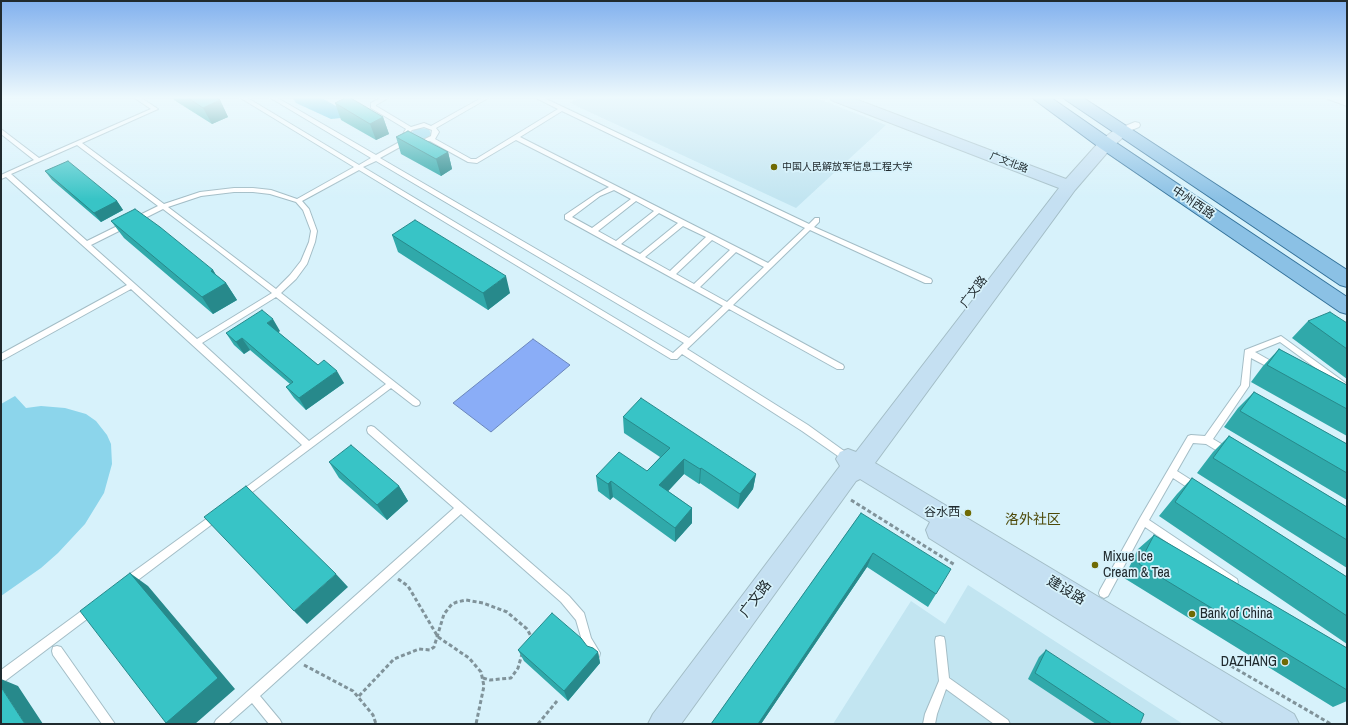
<!DOCTYPE html>
<meta charset="utf-8">
<style>
body{margin:0}
#map{position:relative;width:1348px;height:725px;overflow:hidden;background:#d7f2fb;font-family:"Archivo Narrow",sans-serif}
canvas{display:block}
.frame{position:absolute;inset:0;border:2px solid #202a2e;pointer-events:none}
</style>
<div id="map">
<canvas width="1348" height="725"></canvas>
<div class="frame"></div>
</div>
<script>
const g = document.querySelector('canvas').getContext('2d');
g.lineJoin = 'round';
function fillPath(path, color) {
  g.fillStyle = color;
  g.fill(path, 'evenodd');
}
function poly(rows) {
  const path = new Path2D();
  for (const r of rows) {
    path.moveTo(r[0], r[1]);
    for (let i = 2; i < r.length; i += 2) path.lineTo(r[i], r[i + 1]);
  }
  return path;
}
function strokePath(path, color, width, dash) {
  g.strokeStyle = color;
  g.lineWidth = width;
  g.lineCap = dash ? 'butt' : 'round';
  g.setLineDash(dash || []);
  g.stroke(path);
}
function write(font, color, halo, rows, align = 'center') {
  g.font = font + ' "Archivo Narrow","Noto Sans SC",sans-serif';
  g.lineWidth = 3.5;
  g.setLineDash([]);
  g.textBaseline = 'middle';
  g.strokeStyle = halo;
  g.fillStyle = color;
  for (const [text, x, y, turn = 0] of rows) {
    g.save();
    g.translate(x, y);
    g.rotate((+turn || 0) * Math.PI / 180);
    g.textAlign = isNaN(turn) ? turn : align;
    if (halo) g.strokeText(text, 0, 0);
    g.fillText(text, 0, 0);
    g.restore();
  }
}
fillPath(poly([
 [581,97,814,97,886,125,796,208,570,103],
 [968,585,1183,724,833,724,911,601,945,624]
]), '#c2e5f1');
fillPath(poly([
 [420,128,429,129,431,134,428,138,421,140,410,134,414,130],
 [15,396,26,408,41,406,65,408,86,414,96,421,107,435,111,444,112,464,104,493,85,524,58,553,41,568,1,596,1,404]
]), '#8cd5eb');
fillPath(poly([
 [292,97,320,97,345,111,341,118,331,119,296,103]
]), '#47c0e1');
const water = poly([
 [533,339,570,365,491,432,453,403,533,339]
]);
fillPath(water, '#8aadf7');
strokePath(water, '#6a86bb', 1);
const lane = poly([
 [133,97,140,97,158,109,82,143,164,204,200,192,234,188,253,188,271,190,297,199,354,167,239,97,246,97,359,165,371,158,269,97,276,97,376,155,405,139,403,137,404,132,406,129,371,108,371,103,382,97,390,97,376,105,376,106,411,127,424,123,431,126,483,97,490,97,436,128,439,132,435,139,471,159,476,159,558,109,534,97,542,97,809,224,815,218,819,218,819,222,814,227,931,279,932,281,931,283,925,283,810,230,733,305,843,365,844,367,843,369,837,369,729,309,687,349,808,425,851,456,852,459,851,462,848,463,802,431,682,354,677,359,671,359,359,170,302,201,309,209,317,231,315,242,307,264,296,279,281,293,419,401,420,403,419,405,416,406,413,405,391,388,243,499,240,498,238,495,240,492,302,445,131,289,1,361,1,354,127,285,6,177,1,179,1,175,34,160,1,134,1,129,39,158,151,109,133,97],
 [562,111,805,228,768,263,520,137,562,111],
 [424,127,432,130,431,136,425,139,416,140,409,136,410,132,412,130,424,127],
 [516,140,609,187,596,194,565,215,565,219,723,306,689,338,380,158,409,142,416,144,430,141,468,162,477,163,516,140],
 [77,145,158,206,87,241,11,174,77,145],
 [376,161,684,343,673,353,363,167,376,161],
 [614,190,631,199,592,228,572,217,600,196,614,190],
 [234,192,253,192,270,194,296,202,303,210,311,231,309,242,301,261,290,275,276,289,168,207,201,196,234,192],
 [636,201,654,211,616,241,598,231,636,201],
 [163,209,213,247,272,293,197,339,91,245,163,209],
 [659,213,678,223,640,254,621,244,659,213],
 [683,226,706,237,670,271,645,257,683,226],
 [712,240,730,250,694,284,676,274,712,240],
 [736,252,764,267,727,302,700,287,736,252],
 [276,297,386,384,309,441,202,343,276,297],
 [1281,336,1347,384,1347,391,1280,342,1255,352,1278,365,1279,367,1278,369,1275,370,1272,369,1251,358,1249,386,1213,439,1230,449,1231,452,1230,455,1227,456,1224,455,1206,444,1193,443,1177,471,1199,485,1201,488,1199,491,1196,492,1193,491,1173,478,1149,520,1237,579,1238,582,1237,585,1233,587,1229,585,1145,527,1108,596,1104,598,1100,596,1099,593,1100,590,1140,518,1188,436,1191,435,1205,436,1241,385,1245,350,1281,336],
 [371,426,374,427,569,596,584,613,591,638,600,653,599,657,595,658,591,657,583,644,576,620,561,602,461,514,260,696,280,720,282,724,269,724,252,703,228,724,214,724,216,720,248,691,454,508,368,433,367,430,368,427,371,426],
 [216,512,219,513,221,516,219,519,130,586,126,588,122,586,121,583,122,580,216,512],
 [91,604,95,605,96,609,95,613,5,681,1,682,1,670,91,604],
 [940,636,944,637,945,641,949,678,1008,720,1010,724,994,724,946,689,937,714,935,724,923,724,925,714,939,681,935,641,936,637,940,636],
 [57,646,61,647,115,724,102,724,53,655,52,651,53,647,57,646]
]);
const street = poly([
 [1327,97,1342,97,1347,99,1347,106,1328,99,1327,97],
 [1135,122,1139,123,1140,125,1139,127,1122,134,1116,131,1118,129,1135,122]
]);
const secondary = poly([
 [829,97,850,97,1066,179,1100,141,1117,128,1122,126,1127,128,1130,131,1127,134,1112,147,1075,190,875,463,1294,714,1299,724,1225,724,929,538,926,530,930,522,860,479,856,481,681,724,648,724,653,714,840,466,836,459,840,452,848,449,856,452,1059,188,831,100,829,97]
]);
const primary = poly([
 [1032,97,1050,97,1112,140,1347,297,1347,314,1340,312,1100,148,1035,100,1032,97],
 [1063,97,1082,97,1347,270,1347,287,1340,285,1066,100,1063,97]
]);
strokePath(lane, '#a3bdc6', 2);
strokePath(street, '#a3bdc6', 2);
strokePath(secondary, '#a3bdc6', 2);
strokePath(primary, '#34729a', 2);
strokePath(poly([
 [851,500,955,565],
 [398,579,408,586,438,637,469,658,481,672,484,686,476,724],
 [304,665,353,691,373,715,376,724],
 [1231,666,1331,724],
 [483,678,490,680,511,678,518,668,522,654],
 [359,696,394,659,419,649,430,650,434,647,444,614,452,604,457,602,466,600,483,603,507,612,527,629,532,638],
 [538,724,557,701]
]), '#80939a', 3, [4, 2.5]);
fillPath(lane, '#fff');
fillPath(street, '#fff');
fillPath(secondary, '#c5e0f2');
fillPath(primary, '#8bc1e5');
fillPath(poly([
 [173,97,215,97,220,100,228,117,212,124,174,100],
 [335,103,383,117,389,134,376,140,341,120],
 [396,137,448,152,452,169,441,176,401,154],
 [45,171,117,201,123,210,101,222,52,180],
 [111,221,213,270,216,275,226,283,237,300,213,314,124,238],
 [392,235,510,293,488,310,398,252],
 [1308,321,1347,323,1347,379,1292,338],
 [280,331,278,332,318,365,344,383,306,410,294,398,286,387,290,384,250,350,244,354,234,345,226,333],
 [1279,349,1347,385,1347,436,1251,382,1263,366],
 [1254,392,1347,444,1347,500,1224,427,1238,408],
 [623,417,756,474,753,489,738,509,700,483,699,484,684,474,668,491,692,508,692,523,675,542,613,497,610,500,598,491,596,476,647,471,660,457,624,433],
 [1229,436,1347,507,1347,568,1197,473,1213,452],
 [329,462,399,486,408,501,387,520,339,478],
 [1192,478,1347,577,1347,644,1159,516,1177,494],
 [861,513,936,594,928,607,867,567,761,724,711,724],
 [1154,535,1347,648,1347,701,1333,707,1124,578,1138,549],
 [587,646,598,652,600,663,568,701,524,661,518,650],
 [1046,650,1140,724,1096,724,1028,679,1039,657]
]), '#30a9aa');
fillPath(poly([
 [220,100,228,117,212,124,203,108],
 [383,117,389,134,376,140,370,124],
 [448,152,452,169,441,176,436,159],
 [117,201,123,210,101,222,94,213],
 [213,270,222,285,226,283,237,300,213,314,202,297,211,271],
 [506,276,510,293,488,310,483,293],
 [273,319,280,331,274,335,267,323],
 [242,338,250,350,244,354,236,342],
 [337,371,344,383,306,410,299,398],
 [684,459,684,474,660,500,659,485],
 [701,468,700,483,699,484,700,469],
 [756,474,753,489,738,509,740,494],
 [611,481,613,497,610,500,608,484],
 [399,486,408,501,387,520,377,505],
 [692,508,692,523,675,542,675,528],
 [873,553,867,567,761,724,758,724],
 [130,573,148,586,235,689,195,724,168,724,166,723],
 [336,574,348,587,307,624,294,611],
 [598,652,600,663,568,701,564,691],
 [1,679,18,686,43,724,25,724,1,687]
]), '#27898b');
const building = poly([
 [187,97,215,97,220,100,203,108,187,97],
 [347,97,349,97,383,117,370,124,335,103,347,97],
 [408,131,448,152,436,159,396,137,408,131],
 [68,161,117,201,94,213,45,171,68,161],
 [135,209,160,227,213,270,211,271,226,283,202,297,111,221,135,209],
 [415,220,506,276,483,293,392,235,415,220],
 [262,310,273,319,267,323,318,365,324,360,337,371,299,398,286,387,293,382,242,338,236,342,226,333,262,310],
 [1330,312,1347,323,1347,349,1308,321,1330,312],
 [1279,349,1347,385,1347,409,1267,365,1279,349],
 [1254,392,1347,444,1347,473,1240,411,1254,392],
 [641,398,756,474,740,494,701,468,700,469,684,459,659,485,692,508,675,528,611,481,608,484,596,476,619,452,647,471,670,448,623,417,641,398],
 [1229,436,1347,507,1347,540,1213,458,1229,436],
 [351,445,399,486,377,505,329,462,351,445],
 [1192,478,1347,577,1347,616,1175,502,1192,478],
 [246,486,336,574,294,611,204,517,246,486],
 [861,513,951,569,936,594,873,553,758,724,711,724,861,513],
 [1154,535,1347,648,1347,690,1139,564,1154,535],
 [130,573,218,678,166,723,80,611,130,573],
 [552,613,581,638,587,646,593,648,598,652,564,691,518,650,552,613],
 [1046,650,1144,714,1140,724,1112,724,1035,673,1046,650],
 [1,687,25,724,1,724,1,687]
]);
fillPath(building, '#38c4c6');
strokePath(building, '#27898b', 1);
const sky = g.createLinearGradient(0, 0, 0, 199);
sky.addColorStop(0, '#82b1ee');
sky.addColorStop(0.49, '#edf9fd');
sky.addColorStop(1, '#edf9fd00');
g.fillStyle = sky;
g.fillRect(0, 0, 1348, 199);
for (const [x, y, r, color] of [
 [774,167,4,"#6f6a04"],
 [968,513,4,"#6f6a04"],
 [1095,565,4,"#6f6a04"],
 [1192,614,4,"#6f6a04"],
 [1285,662,4,"#6f6a04"]
]) {
  const dot = new Path2D();
  dot.arc(x, y, r, 0, 2 * Math.PI);
  g.fillStyle = color;
  g.fill(dot);
  strokePath(dot, '#d7f2fb', 1.5);
}
write('10px', '#202a2e', '#d7f2fb', [
 ["广文北路",1009,163,21]
]);
write('10px', '#202a2e', '#d7f2fb', [
 ["中国人民解放军信息工程大学",782,167]
], 'left');
write('12px', '#202a2e', '#d7f2fb', [
 ["中州西路",1193,203,34],
 ["广文路",974,292,-53]
]);
write('12px', '#202a2e', '#d7f2fb', [
 ["谷水西",960,513]
], 'right');
write('14px', '#4d4908', '#d7f2fb', [
 ["洛外社区",1033,520]
]);
write('14px', '#202a2e', '#d7f2fb', [
 ["Mixue Ice",1103,557],
 ["Cream & Tea",1103,573],
 ["Bank of China",1200,614],
 ["DAZHANG",1277,662,"right"]
], 'left');
write('14px', '#202a2e', '#d7f2fb', [
 ["建设路",1066,591,31],
 ["广文路",756,599,-53]
]);
</script>
